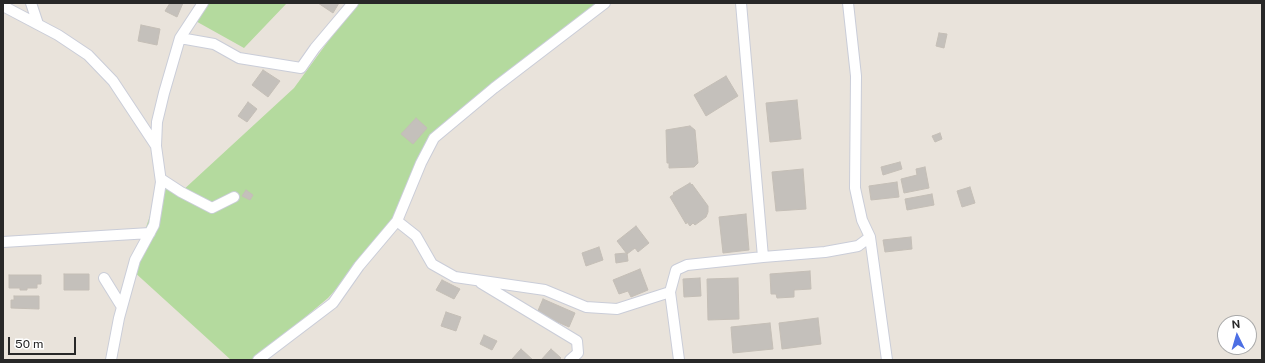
<!DOCTYPE html>
<style>
body{margin:0}
#map{position:relative;width:1265px;height:363px;overflow:hidden;background:#e9e3db;font-family:"Public Sans",sans-serif}
canvas{display:block}
.frame{position:absolute;inset:0;border:4px solid #282828;pointer-events:none}
.north{position:absolute;left:1217px;top:315px;width:40px;height:40px;box-sizing:border-box;background:#fff;border:1px solid #a9a9a9;border-radius:50%;rotate:355deg;font-size:11px;font-weight:700;line-height:16px;text-align:center;color:#282828}
.north::after{content:'';display:block;margin:auto;width:14px;height:18px;background:#4d6fe4;clip-path:polygon(50% 0,100% 100%,50% 72%,0 100%)}
.scale{position:absolute;left:8px;top:337px;width:68px;height:18px;box-sizing:border-box;border:2px solid #282828;border-top:0;padding-left:5px;font-size:12px;line-height:14px;white-space:nowrap;color:#282828;-webkit-text-stroke:3px #fff;paint-order:stroke}
</style>
<div id="map">
<canvas width="1265" height="363"></canvas>
<div class="frame"></div>
<div class="north">N</div>
<div class="scale">50 m</div>
</div>
<script>
const g = document.querySelector('canvas').getContext('2d');
g.lineJoin = 'round';
function fillPath(path, color) {
  g.fillStyle = color;
  g.fill(path, 'evenodd');
}
function poly(rows) {
  const path = new Path2D();
  for (const r of rows) {
    path.moveTo(r[0], r[1]);
    for (let i = 2; i < r.length; i += 2) path.lineTo(r[i], r[i + 1]);
  }
  return path;
}
function strokePath(path, color, width, dash) {
  g.strokeStyle = color;
  g.lineWidth = width;
  g.lineCap = dash ? 'butt' : 'round';
  g.setLineDash(dash || []);
  g.stroke(path);
}
fillPath(poly([
 [204,3,287,3,244,48,192,19],
 [356,3,597,3,441,133,397,221,328,298,254,360,231,360,132,270,161,182,181,192,294,88]
]), '#b4da9e');
const building = poly([
 [170,3,183,3,177,17,165,11,170,3],
 [318,3,339,3,333,13,318,3],
 [141,25,160,29,157,45,138,41,141,25],
 [939,33,947,34,944,48,936,46,939,33],
 [263,70,280,81,268,97,252,85,263,70],
 [726,76,738,96,706,116,694,95,726,76],
 [797,100,801,139,770,142,766,103,797,100],
 [248,102,257,109,247,122,238,116,248,102],
 [416,118,427,128,413,144,401,134,416,118],
 [690,126,695,130,698,163,694,167,669,168,669,163,667,163,666,130,690,126],
 [940,133,942,139,935,142,932,136,940,133],
 [900,162,902,169,883,175,881,167,900,162],
 [925,167,929,188,904,193,901,179,917,175,916,169,925,167],
 [803,169,806,209,776,211,772,172,803,169],
 [897,182,899,197,871,200,869,186,897,182],
 [690,183,691,185,692,184,708,206,708,212,706,217,695,225,693,223,690,226,687,222,686,224,670,197,674,194,673,193,690,183],
 [970,187,975,203,962,207,957,191,970,187],
 [246,190,253,195,250,200,242,196,246,190],
 [932,194,934,205,907,210,905,199,932,194],
 [746,214,749,250,723,253,719,217,746,214],
 [636,226,649,243,638,252,635,248,627,254,617,241,636,226],
 [911,237,912,249,885,252,883,240,911,237],
 [599,247,603,260,586,266,582,253,599,247],
 [627,253,628,261,616,263,615,254,627,253],
 [640,269,648,290,631,297,628,291,619,294,613,280,640,269],
 [810,271,811,289,794,290,794,297,777,298,776,294,771,294,770,274,810,271],
 [64,274,89,274,89,290,64,290,64,274],
 [9,275,41,275,41,284,37,284,37,288,27,288,27,290,20,290,20,288,9,288,9,275],
 [700,278,701,296,684,297,683,279,700,278],
 [738,278,739,319,708,320,707,279,738,278],
 [442,280,460,289,454,299,436,290,442,280],
 [14,296,39,296,39,309,11,308,11,300,14,300,14,296],
 [543,299,575,313,569,327,537,313,543,299],
 [446,312,461,317,456,331,441,326,446,312],
 [818,318,821,344,782,349,779,323,818,318],
 [770,323,773,349,733,353,731,327,770,323],
 [484,335,497,341,492,350,480,344,484,335],
 [521,349,533,360,512,359,521,349],
 [551,349,561,358,559,360,541,360,551,349]
]);
fillPath(building, '#c4c0bb');
strokePath(building, '#c4beb6', 1);
const minor = poly([
 [31,3,38,24],
 [848,3,856,76,855,188,862,220,870,237,887,360],
 [3,6,58,35,88,55,113,81,156,146],
 [180,38,214,44,239,58,301,68,315,48,353,3],
 [161,179,181,192,212,208,234,197],
 [397,221,416,236,432,264,455,277,545,290,586,307,617,309,670,292],
 [3,242,150,233],
 [763,257,825,252,858,246,870,237],
 [104,278,122,307],
 [481,283,577,341,578,353,570,360],
 [111,360,119,318,135,260,154,225,161,182,156,146,157,122,164,93,180,38,203,3],
 [258,360,333,303,359,266,397,221,421,163,434,138,494,88,605,3],
 [679,360,670,292,676,270,687,265,763,257,741,3]
]);
strokePath(minor, '#cacdd8', 12);
strokePath(minor, '#fff', 10);
</script>
